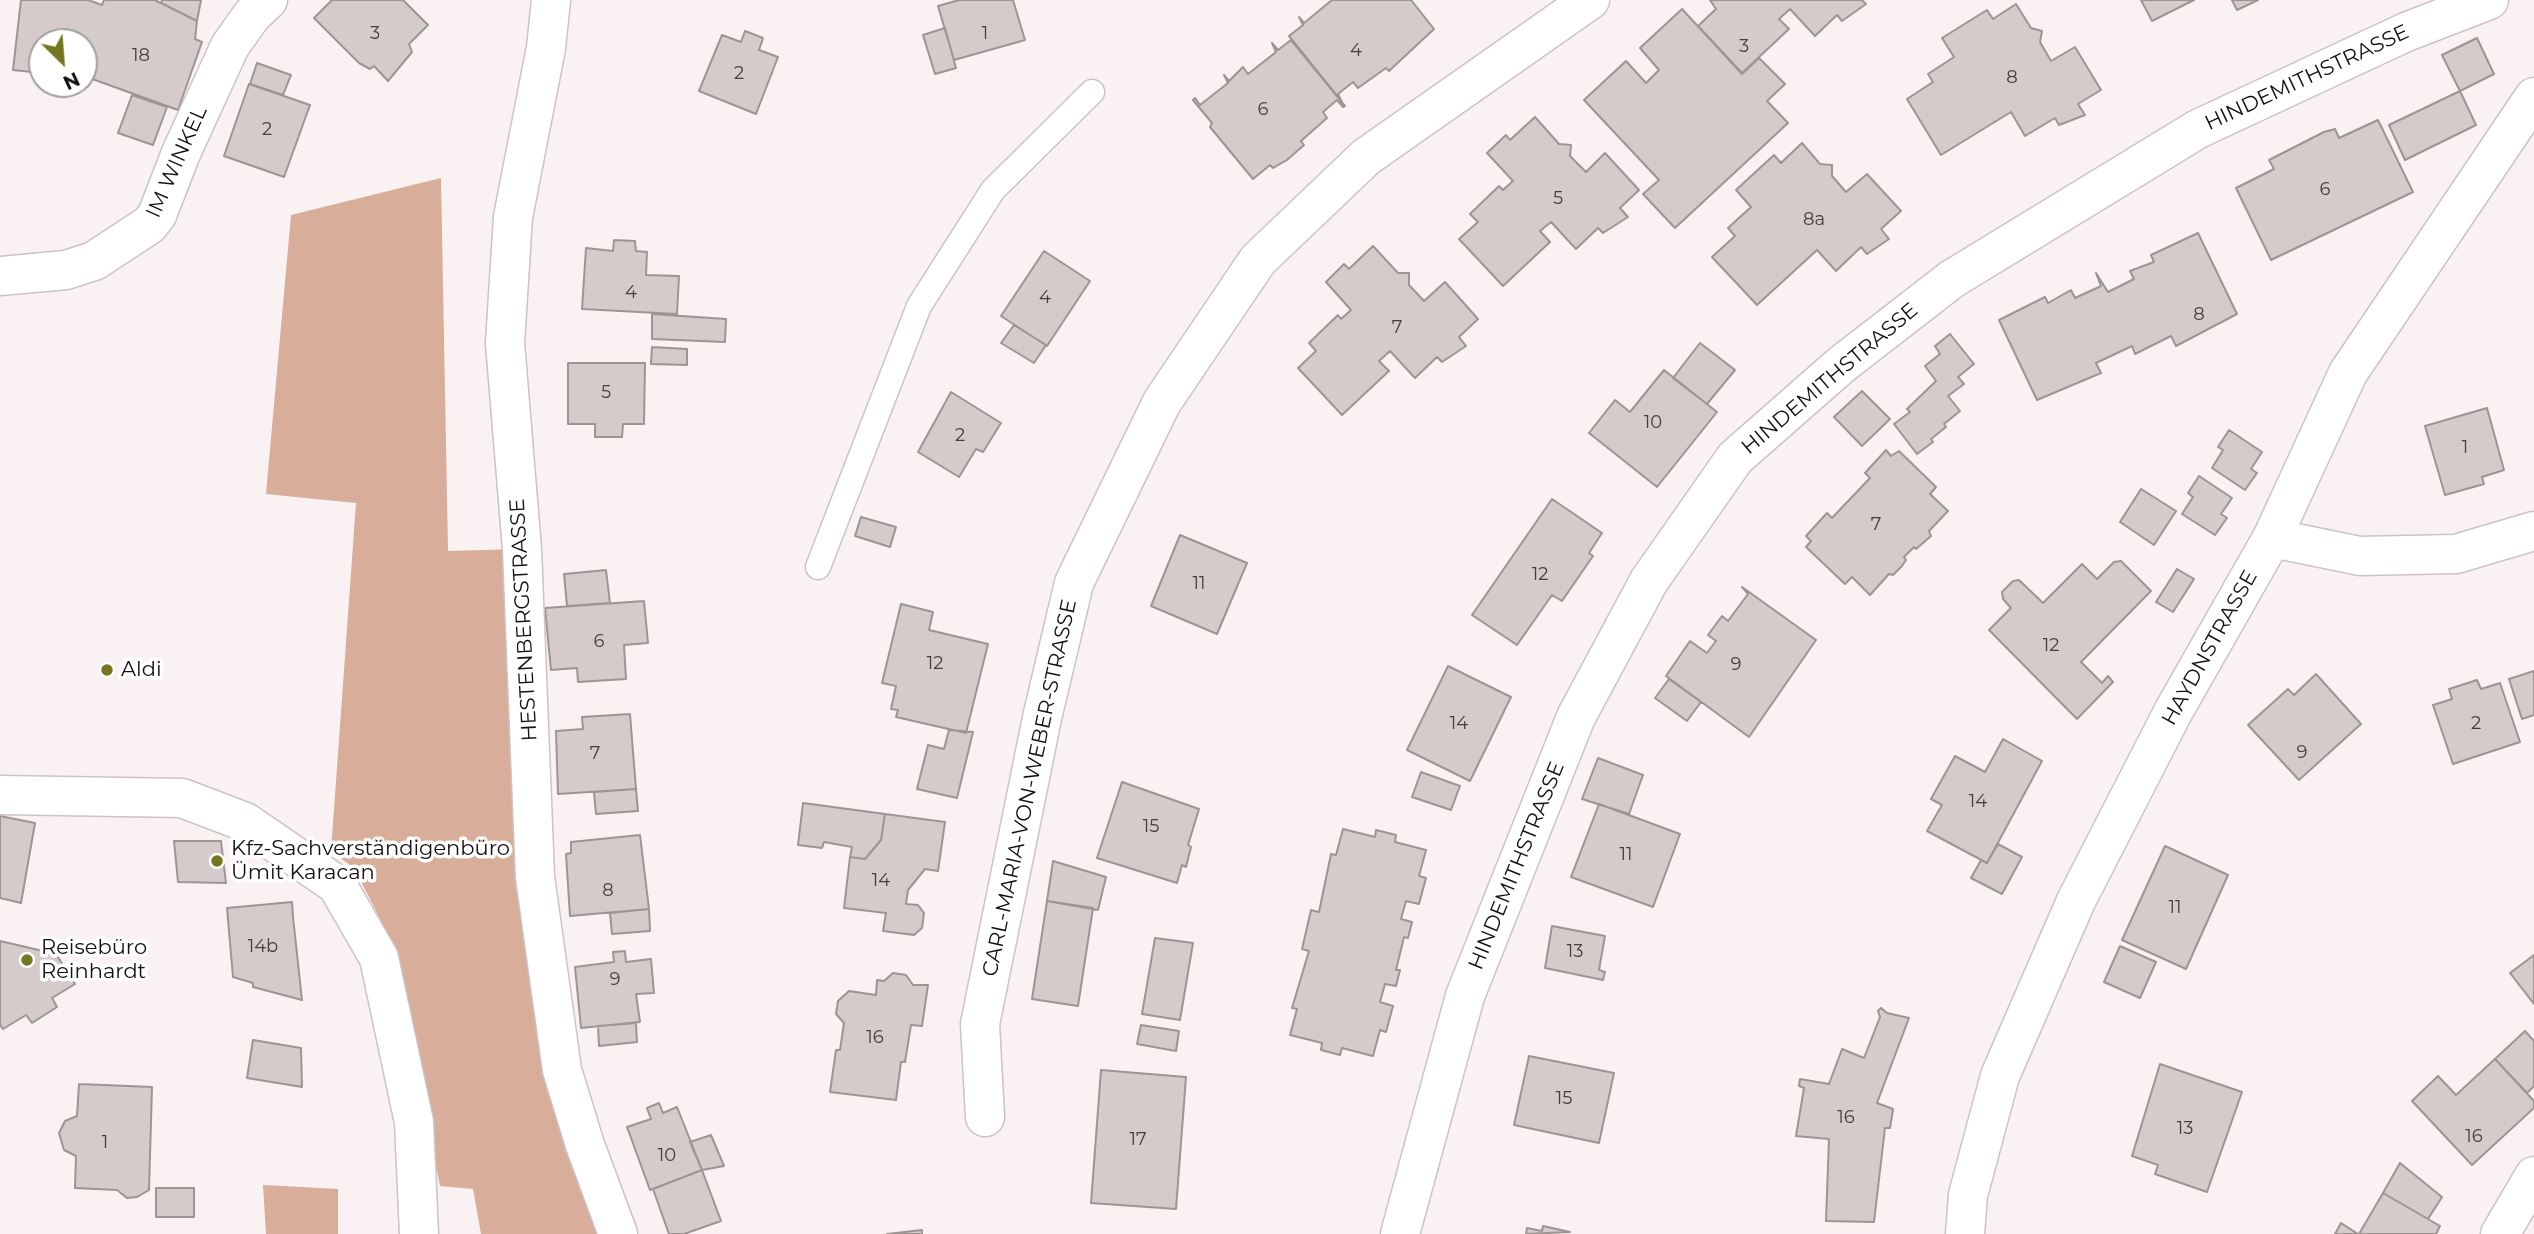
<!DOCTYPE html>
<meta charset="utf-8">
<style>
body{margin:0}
#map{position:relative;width:2534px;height:1234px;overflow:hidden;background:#faf1f3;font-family:Montserrat,sans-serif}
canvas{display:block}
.north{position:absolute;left:28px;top:28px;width:70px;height:70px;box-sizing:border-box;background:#fff;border:2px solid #a19f9f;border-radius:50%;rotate:155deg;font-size:19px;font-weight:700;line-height:28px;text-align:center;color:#131010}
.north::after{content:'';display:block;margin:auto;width:24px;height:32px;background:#75761d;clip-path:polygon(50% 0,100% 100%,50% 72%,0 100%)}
</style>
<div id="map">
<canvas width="2534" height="1234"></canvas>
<div class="north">N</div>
</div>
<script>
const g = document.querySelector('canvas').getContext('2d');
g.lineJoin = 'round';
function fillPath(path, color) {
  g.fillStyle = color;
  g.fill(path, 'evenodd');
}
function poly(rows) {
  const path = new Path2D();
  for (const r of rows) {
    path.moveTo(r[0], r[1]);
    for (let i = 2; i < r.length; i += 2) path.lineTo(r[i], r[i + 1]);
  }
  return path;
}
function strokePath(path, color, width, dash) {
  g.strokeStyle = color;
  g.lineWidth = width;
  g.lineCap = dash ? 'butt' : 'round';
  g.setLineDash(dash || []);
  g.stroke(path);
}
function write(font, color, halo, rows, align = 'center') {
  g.font = font + ' Montserrat,sans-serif';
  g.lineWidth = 7;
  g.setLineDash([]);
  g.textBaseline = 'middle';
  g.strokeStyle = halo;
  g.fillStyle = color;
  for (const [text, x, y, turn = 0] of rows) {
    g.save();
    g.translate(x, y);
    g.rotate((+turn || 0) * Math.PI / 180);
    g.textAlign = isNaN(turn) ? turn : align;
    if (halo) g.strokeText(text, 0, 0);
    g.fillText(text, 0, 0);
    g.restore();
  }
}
fillPath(poly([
 [441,178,448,551,522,549,535,877,618,1234,481,1234,473,1189,440,1186,392,942,354,868,331,851,356,503,266,494,291,215],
 [263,1185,338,1189,338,1234,266,1234]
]), '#d8ad99');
const building = poly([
 [21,0,88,0,102,5,104,0,155,0,197,21,195,39,202,42,178,110,84,76,84,42,42,42,42,73,13,70,21,0],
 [162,0,201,0,197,21,161,3,162,0],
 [332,0,403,0,428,25,409,44,412,52,388,81,374,66,370,69,359,63,314,18,332,0],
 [959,0,1013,0,1025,40,954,60,938,6,959,0],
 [1332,0,1411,0,1434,29,1389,71,1386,68,1358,88,1353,82,1338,94,1342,102,1289,36,1303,25,1299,17,1304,23,1332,0],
 [1862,0,1866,4,1842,21,1837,15,1815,36,1790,9,1779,19,1789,29,1742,73,1698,26,1716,9,1710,0,1862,0],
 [2141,0,2194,0,2152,21,2141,0],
 [2232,0,2258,0,2237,10,2232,0],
 [2016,4,2031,28,2042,31,2040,42,2051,61,2075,47,2101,90,2078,104,2085,115,2059,125,2055,118,2025,136,2011,112,1941,155,1907,99,1933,82,1928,74,1954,57,1942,38,1987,10,1993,19,2016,4],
 [1682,9,1742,74,1759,58,1785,84,1767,101,1788,123,1675,228,1643,194,1659,180,1584,100,1626,61,1646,83,1659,70,1640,48,1682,9],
 [945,28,956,68,935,74,923,35,945,28],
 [745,31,763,38,759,50,778,57,756,114,699,91,722,35,741,42,745,31],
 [2477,38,2494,74,2460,91,2442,55,2477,38],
 [1291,40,1345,106,1343,107,1337,100,1323,112,1327,118,1301,141,1304,145,1287,160,1273,168,1270,165,1253,179,1210,127,1212,123,1193,100,1195,98,1200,105,1228,83,1224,75,1229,81,1243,67,1248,74,1276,52,1272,43,1278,50,1291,40],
 [257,63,291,75,283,95,250,84,257,63],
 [249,84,310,105,284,177,224,156,249,84],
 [2460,91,2476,125,2405,160,2389,125,2460,91],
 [132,95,167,107,153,145,118,133,132,95],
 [1535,117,1559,144,1571,145,1570,156,1586,172,1605,153,1639,190,1620,208,1628,217,1603,233,1598,228,1576,249,1551,222,1540,231,1550,242,1503,286,1459,239,1478,222,1470,214,1499,186,1503,190,1513,181,1487,153,1506,135,1510,140,1535,117],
 [2378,120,2413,192,2271,260,2236,188,2274,169,2269,160,2324,132,2335,129,2339,138,2378,120],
 [1802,143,1820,164,1832,165,1832,176,1846,192,1867,174,1901,211,1881,229,1889,239,1867,254,1861,247,1836,271,1817,250,1757,305,1712,257,1735,236,1728,228,1751,207,1736,190,1774,155,1781,163,1802,143],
 [2198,233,2237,314,2176,346,2171,336,2135,354,2132,346,2096,363,2101,373,2037,400,1999,320,2045,297,2048,303,2071,290,2075,298,2101,286,2096,273,2108,292,2134,279,2130,271,2154,262,2151,255,2198,233],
 [614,240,635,241,636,251,647,252,646,275,679,276,677,314,582,309,586,248,613,251,614,240],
 [1373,246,1398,273,1409,273,1409,285,1424,301,1445,282,1478,319,1459,337,1466,346,1442,362,1437,357,1415,378,1390,351,1379,361,1389,371,1342,415,1298,368,1316,351,1309,343,1338,315,1341,319,1351,310,1326,282,1344,264,1349,269,1373,246],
 [1044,251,1090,281,1047,346,1001,316,1044,251],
 [652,314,726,319,725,342,652,339,652,314],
 [1014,325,1046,345,1034,363,1001,343,1014,325],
 [1950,334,1974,364,1958,377,1964,384,1948,396,1960,411,1944,424,1946,427,1931,439,1933,442,1917,454,1894,424,1910,412,1907,409,1936,381,1925,366,1940,354,1935,346,1950,334],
 [1700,343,1735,370,1707,404,1673,378,1700,343],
 [652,347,687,349,687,365,651,364,652,347],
 [568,363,645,363,644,424,623,424,622,437,595,437,595,424,568,424,568,363],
 [1664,370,1717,412,1657,487,1589,433,1615,400,1630,412,1664,370],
 [1862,391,1890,419,1862,446,1834,417,1862,391],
 [951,392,1001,423,983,452,976,449,959,477,918,452,951,392],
 [2487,408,2504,470,2482,477,2484,484,2445,495,2425,426,2487,408],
 [2229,430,2262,452,2251,469,2257,473,2245,490,2212,468,2223,450,2218,447,2229,430],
 [1886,450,1891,456,1899,451,1936,487,1930,494,1948,511,1929,531,1931,536,1916,549,1914,547,1904,557,1906,560,1902,566,1893,575,1889,574,1870,595,1852,577,1845,584,1806,547,1811,541,1806,536,1827,513,1832,518,1870,478,1865,473,1886,450],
 [2199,476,2232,498,2221,514,2227,518,2215,535,2182,514,2193,497,2188,493,2199,476],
 [2141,489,2176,511,2154,545,2120,522,2141,489],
 [1552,499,1602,533,1589,553,1593,556,1562,601,1552,595,1517,645,1472,615,1552,499],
 [861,517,896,527,890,547,855,536,861,517],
 [1180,535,1247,563,1217,634,1151,606,1180,535],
 [2121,561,2151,591,2081,662,2102,683,2108,676,2113,682,2077,719,1989,630,2011,608,2003,599,2002,592,2013,581,2019,580,2043,603,2082,564,2097,579,2114,562,2121,561],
 [2177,569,2194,579,2173,612,2156,602,2177,569],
 [606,570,610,603,567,606,564,574,606,570],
 [1742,587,1816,640,1749,737,1666,676,1690,641,1707,653,1716,641,1708,635,1722,616,1728,621,1748,594,1742,587],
 [644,601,648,643,624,645,626,679,578,682,577,668,551,670,545,608,644,601],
 [901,604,933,612,929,630,988,644,966,733,896,717,898,710,891,709,896,686,882,683,901,604],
 [1448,666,1511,697,1470,781,1407,750,1448,666],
 [2534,671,2534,715,2522,719,2509,679,2534,671],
 [2316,674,2361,724,2299,780,2248,725,2288,689,2294,695,2316,674],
 [1669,679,1701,702,1687,721,1655,698,1669,679],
 [2477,680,2481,689,2500,683,2520,742,2453,764,2433,705,2452,699,2449,689,2477,680],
 [630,714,636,789,558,794,556,731,583,729,582,717,630,714],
 [949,730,973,732,957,798,917,789,928,745,944,749,949,730],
 [2003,739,2042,761,1987,863,1927,831,1942,805,1931,799,1955,756,1985,772,2003,739],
 [1598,758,1643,775,1629,814,1582,799,1598,758],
 [1421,772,1460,786,1451,810,1412,797,1421,772],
 [1122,782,1199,809,1188,845,1191,847,1186,867,1182,865,1177,883,1097,858,1122,782],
 [636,789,638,811,596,814,594,792,636,789],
 [803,803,885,814,881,840,865,859,850,857,852,847,824,842,822,848,798,845,803,803],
 [1599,804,1680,834,1653,907,1571,877,1599,804],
 [885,814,945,822,938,871,925,869,908,890,906,904,918,905,924,913,922,928,914,935,883,931,886,913,844,908,850,857,865,859,881,840,885,814],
 [0,816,35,823,21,903,0,898,0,816],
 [1343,829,1375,837,1376,830,1396,835,1395,842,1426,850,1419,876,1426,878,1419,904,1406,901,1401,919,1412,922,1408,938,1404,937,1396,970,1400,970,1396,986,1385,984,1380,1002,1393,1006,1386,1032,1380,1030,1373,1056,1342,1048,1340,1055,1321,1050,1322,1043,1290,1035,1297,1009,1292,1008,1309,951,1302,949,1311,910,1319,912,1331,854,1336,855,1343,829],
 [640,835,649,909,570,916,566,854,571,853,571,842,640,835],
 [174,841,221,841,226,883,178,882,174,841],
 [1998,844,2022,857,2002,894,1971,878,1981,860,1987,863,1998,844],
 [2165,846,2228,875,2186,969,2122,940,2165,846],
 [1053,861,1106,877,1098,910,1047,901,1053,861],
 [1047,901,1093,908,1078,1006,1032,999,1047,901],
 [292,902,293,917,302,1000,253,987,253,983,233,977,227,908,292,902],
 [649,909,650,931,612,934,610,913,649,909],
 [1552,926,1605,936,1599,970,1605,972,1603,980,1545,968,1552,926],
 [1155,938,1193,943,1180,1020,1142,1014,1155,938],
 [0,941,56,954,75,984,52,998,57,1007,32,1023,26,1015,3,1029,0,1025,0,941],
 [2120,946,2156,962,2140,998,2104,982,2120,946],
 [625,951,626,962,651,959,654,993,636,994,640,1022,581,1028,575,967,614,962,613,952,625,951],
 [2534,955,2534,1004,2510,973,2534,955],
 [893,973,906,975,913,985,928,985,922,1026,911,1025,905,1062,901,1062,896,1100,830,1092,836,1050,840,1050,844,1023,836,1014,838,1001,849,991,876,995,877,980,884,981,893,973],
 [1881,1008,1887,1013,1909,1018,1877,1103,1893,1109,1890,1128,1885,1128,1874,1222,1826,1221,1829,1139,1796,1136,1804,1088,1799,1086,1800,1079,1829,1084,1842,1049,1864,1058,1880,1017,1878,1011,1881,1008],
 [636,1023,637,1042,599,1046,598,1026,636,1023],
 [1141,1025,1179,1031,1176,1051,1137,1044,1141,1025],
 [2525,1031,2534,1041,2534,1086,2527,1093,2495,1059,2525,1031],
 [253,1040,301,1048,302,1087,247,1078,253,1040],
 [1529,1056,1614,1073,1599,1143,1514,1125,1529,1056],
 [2495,1059,2534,1101,2534,1108,2472,1165,2412,1101,2438,1076,2456,1095,2495,1059],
 [2160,1064,2242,1092,2207,1192,2155,1174,2158,1165,2132,1156,2160,1064],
 [1101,1070,1186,1077,1176,1209,1091,1203,1101,1070],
 [79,1084,152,1087,149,1190,137,1197,127,1198,117,1190,75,1188,76,1156,64,1150,59,1133,65,1121,77,1116,79,1084],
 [659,1103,663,1113,677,1107,702,1170,650,1190,627,1127,651,1119,647,1108,659,1103],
 [711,1135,724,1166,702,1170,690,1142,711,1135],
 [2400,1163,2442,1197,2428,1219,2383,1193,2400,1163],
 [702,1170,721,1221,684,1234,669,1234,653,1189,702,1170],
 [156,1188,194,1188,194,1217,156,1217,156,1188],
 [2383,1193,2440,1226,2436,1234,2359,1234,2383,1193],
 [2341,1223,2358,1234,2335,1234,2341,1223],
 [1543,1226,1570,1232,1526,1234,1527,1228,1542,1231,1543,1226],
 [922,1230,922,1234,887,1234,922,1230]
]);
fillPath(building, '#d5cbcb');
strokePath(building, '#9d9493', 2);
const service = poly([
 [818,567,919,306,993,190,1092,92]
]);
const minor = poly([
 [551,0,546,48,513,217,505,343,522,549,535,877,562,1070,585,1145,618,1234],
 [0,276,66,270,94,261,149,225,157,215,181,153,230,46,252,15,268,0],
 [2272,538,2360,556,2456,554,2534,531],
 [0,795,182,798,245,822,337,885,379,958,414,1122,419,1234],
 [985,1117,980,1024,1042,718,1074,583,1162,402,1258,260,1366,157,1590,0],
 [1400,1234,1465,996,1576,717,1649,581,1735,458,1841,365,1952,279,2198,129,2406,32,2489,0],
 [1965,1234,1968,1195,2000,1076,2076,901,2173,712,2272,538,2348,373,2534,97],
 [2500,1234,2534,1176]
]);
strokePath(service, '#ccc3c5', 27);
strokePath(minor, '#ccc3c5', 41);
strokePath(service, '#fff', 24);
strokePath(minor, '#fff', 38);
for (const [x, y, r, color] of [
 [107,670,7,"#75761d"],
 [217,861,7,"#75761d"],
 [27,960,7,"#75761d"]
]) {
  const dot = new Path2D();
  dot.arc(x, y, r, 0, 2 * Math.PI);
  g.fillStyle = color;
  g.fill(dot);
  strokePath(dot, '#fff', 2.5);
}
write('18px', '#443f3f', null, [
 ["3",375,34],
 ["1",985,34],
 ["3",1744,47],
 ["4",1356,51],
 ["18",141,56],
 ["2",739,74],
 ["8",2012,78],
 ["6",1263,110],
 ["2",267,130],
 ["6",2325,190],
 ["5",1558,199],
 ["8a",1814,220],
 ["4",631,293],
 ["4",1045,298],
 ["8",2199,315],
 ["7",1397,328],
 ["5",606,393],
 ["10",1653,423],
 ["2",960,436],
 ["1",2465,448],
 ["7",1876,525],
 ["12",1540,575],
 ["11",1199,584],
 ["6",599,642],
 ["12",2051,646],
 ["12",935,664],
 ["9",1736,665],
 ["14",1459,724],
 ["2",2476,724],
 ["9",2302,753],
 ["7",595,754],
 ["14",1978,802],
 ["15",1151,827],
 ["11",1626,855],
 ["14",881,881],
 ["8",608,891],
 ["11",2175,908],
 ["14b",263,947],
 ["13",1575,952],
 ["9",615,980],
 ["16",875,1038],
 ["15",1564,1099],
 ["16",1846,1118],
 ["13",2185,1129],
 ["16",2474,1137],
 ["17",1138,1140],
 ["1",105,1143],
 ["10",667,1156]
]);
write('21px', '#131010', '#fff', [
 ["HINDEMITHSTRASSE",2307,78,-25],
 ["IM WINKEL",177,162,-66],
 ["HINDEMITHSTRASSE",1830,379,-40],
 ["HESTENBERGSTRASSE",524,620,-93],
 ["HAYDNSTRASSE",2210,648,-61],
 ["CARL-MARIA-VON-WEBER-STRASSE",1030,788,-78],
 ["HINDEMITHSTRASSE",1517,866,-68]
]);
write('21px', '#131010', '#fff', [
 ["Aldi",121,670],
 ["Kfz-Sachverständigenbüro",231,849],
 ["Ümit Karacan",231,873],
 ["Reisebüro",41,948],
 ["Reinhardt",41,972]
], 'left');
</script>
